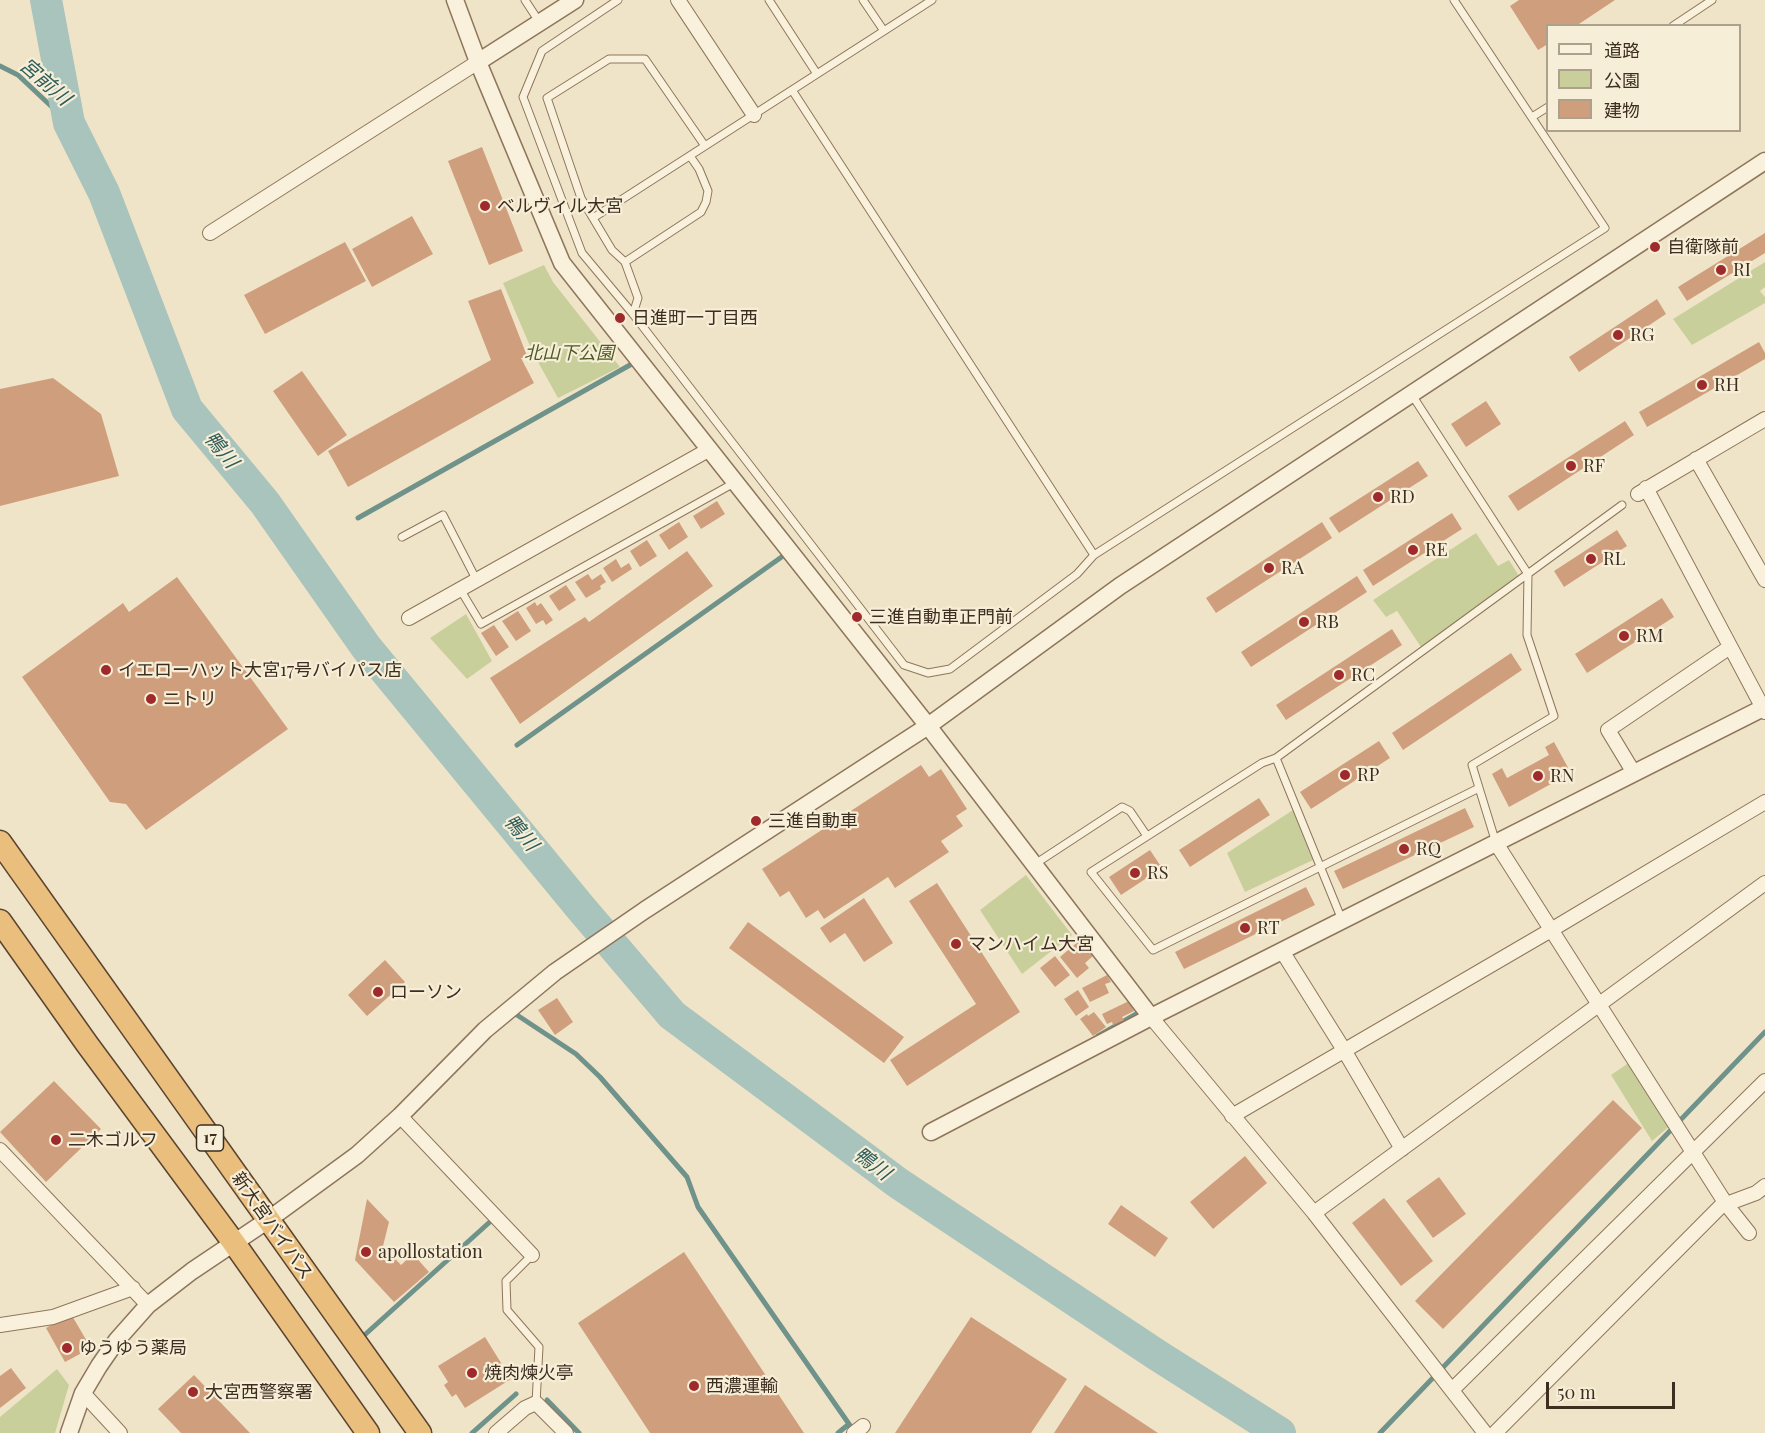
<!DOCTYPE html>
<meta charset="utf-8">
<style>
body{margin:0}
#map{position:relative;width:1765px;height:1433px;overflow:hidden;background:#f0e4c8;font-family:"Playfair Display","Noto Sans JP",serif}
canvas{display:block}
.legend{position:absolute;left:1546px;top:24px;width:195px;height:108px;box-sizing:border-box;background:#f7eed8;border:2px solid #ada18e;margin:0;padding:8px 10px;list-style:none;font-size:18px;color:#3d2e20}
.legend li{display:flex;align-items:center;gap:12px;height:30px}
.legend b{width:30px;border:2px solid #ada18e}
.scale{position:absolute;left:1546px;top:1382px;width:129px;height:27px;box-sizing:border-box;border:3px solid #3d2e20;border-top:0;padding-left:8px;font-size:18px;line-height:21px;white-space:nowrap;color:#3d2e20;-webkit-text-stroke:4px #f7eed8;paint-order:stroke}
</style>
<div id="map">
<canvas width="1765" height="1433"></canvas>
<ul class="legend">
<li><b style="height:8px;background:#faf1dc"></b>道路</li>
<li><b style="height:16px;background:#c9cf9b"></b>公園</li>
<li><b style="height:16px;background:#cf9f7d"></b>建物</li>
</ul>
<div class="scale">50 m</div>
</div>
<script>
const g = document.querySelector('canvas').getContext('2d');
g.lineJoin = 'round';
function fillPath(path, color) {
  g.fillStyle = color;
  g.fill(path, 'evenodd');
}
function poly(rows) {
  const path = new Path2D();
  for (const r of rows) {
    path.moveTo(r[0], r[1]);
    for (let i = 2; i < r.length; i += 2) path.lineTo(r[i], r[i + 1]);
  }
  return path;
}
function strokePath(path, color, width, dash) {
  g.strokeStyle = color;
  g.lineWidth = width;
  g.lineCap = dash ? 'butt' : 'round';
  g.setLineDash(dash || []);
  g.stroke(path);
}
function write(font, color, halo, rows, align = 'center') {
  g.font = font + ' "Playfair Display","Noto Sans JP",serif';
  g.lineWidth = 4.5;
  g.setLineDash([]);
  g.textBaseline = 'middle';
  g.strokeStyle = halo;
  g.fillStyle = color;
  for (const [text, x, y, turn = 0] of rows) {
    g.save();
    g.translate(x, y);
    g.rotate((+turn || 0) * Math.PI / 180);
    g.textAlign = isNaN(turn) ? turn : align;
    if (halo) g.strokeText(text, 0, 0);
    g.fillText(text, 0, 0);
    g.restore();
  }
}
fillPath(poly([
 [1765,262,1765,287,1760,291,1765,297,1765,303,1692,345,1673,319],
 [544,265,553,282,620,367,558,398,533,353,503,283],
 [1476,533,1498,566,1509,560,1519,576,1421,647,1397,611,1386,617,1373,600],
 [466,614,492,661,467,679,430,638],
 [1293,810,1313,860,1245,892,1227,853],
 [1026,875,1072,935,1022,974,980,910],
 [1630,1062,1671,1125,1652,1141,1611,1075],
 [57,1369,69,1385,55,1433,0,1433,0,1417]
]), '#c9cf9b');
strokePath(poly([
 [0,66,18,75,69,123],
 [358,518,630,365],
 [517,745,783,556],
 [517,1015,576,1054,600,1077,687,1177,698,1207,849,1424],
 [1098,1036,1138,1013],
 [359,1340,492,1220],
 [547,1400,579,1433],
 [472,1433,516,1394],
 [838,1433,849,1424,851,1427],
 [1380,1433,1765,1032]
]), '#6f938a', 5);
strokePath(poly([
 [46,0,69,123,104,193,187,409,265,503,366,647,580,907,672,1015,898,1183,1157,1355,1280,1433]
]), '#a9c4bc', 32);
fillPath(poly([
 [1519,0,1615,0,1576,26,1548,26,1548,44,1538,50,1510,6],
 [482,147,523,251,489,265,448,161],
 [412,216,433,254,372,287,352,249],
 [1765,233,1765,253,1687,301,1678,287],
 [345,242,366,281,265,334,244,295],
 [501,289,527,356,521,358,534,383,348,487,328,451,491,360,468,301],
 [1657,299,1666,314,1579,372,1569,357],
 [1759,342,1765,353,1765,359,1647,427,1639,412],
 [302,371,347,435,318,456,273,391],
 [53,378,101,414,119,476,0,506,0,389],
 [1486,401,1501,424,1466,447,1451,424],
 [1625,421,1634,435,1518,511,1508,496],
 [1418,461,1428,476,1339,533,1329,518],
 [717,501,725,514,701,529,693,516],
 [1452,513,1462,529,1373,586,1363,570],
 [679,522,688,537,669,550,659,535],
 [1322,522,1332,538,1216,613,1206,598],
 [1617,530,1627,546,1564,587,1554,571],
 [647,540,657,556,640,567,630,551],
 [687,551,713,586,520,724,490,678,585,617,589,622],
 [616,559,621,568,629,563,632,569,612,582,603,568],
 [588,574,592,580,601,574,606,582,600,586,601,589,586,598,575,582],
 [1357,576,1367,592,1251,667,1241,652],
 [177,577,288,729,146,830,126,804,110,802,22,677,123,603,129,612],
 [566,585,576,600,559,611,549,596],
 [1662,598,1674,617,1587,673,1575,654],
 [535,602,537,606,541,603,553,620,546,625,543,620,536,624,526,608],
 [518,611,531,631,516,641,502,621],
 [494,625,509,647,496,656,481,633],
 [1392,629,1402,645,1286,720,1276,705],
 [1511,653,1522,670,1403,750,1392,733],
 [1379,741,1390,758,1311,809,1300,792],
 [1554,742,1571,773,1509,807,1492,774,1502,768,1507,778,1549,755,1545,747],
 [921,765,929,777,941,769,967,809,956,816,963,826,941,841,949,852,895,888,888,877,824,919,818,910,806,918,789,891,780,897,762,869],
 [1259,798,1270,815,1190,867,1179,850],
 [1465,808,1474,827,1343,889,1334,871],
 [1150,850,1162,868,1121,895,1109,877],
 [937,883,1020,1012,907,1086,890,1060,976,1004,909,901],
 [1306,887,1315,905,1184,969,1175,952],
 [864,898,893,943,864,962,845,933,830,943,820,928],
 [748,922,904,1037,884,1063,729,948],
 [1080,940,1093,956,1085,963,1089,968,1077,978,1060,957],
 [1055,956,1070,975,1055,987,1040,968],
 [385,960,405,982,367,1016,348,995],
 [1107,975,1111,982,1105,984,1109,993,1090,1002,1082,988],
 [1078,990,1089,1007,1076,1016,1064,999],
 [557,998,573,1022,555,1035,538,1010],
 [1129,1001,1134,1011,1122,1017,1124,1020,1113,1025,1112,1022,1107,1024,1102,1014],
 [1094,1012,1106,1027,1093,1036,1080,1019,1087,1014,1088,1016],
 [54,1081,101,1129,46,1182,0,1132],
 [1613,1100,1642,1128,1443,1329,1415,1301],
 [1245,1156,1267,1183,1213,1229,1190,1202],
 [1439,1177,1466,1214,1433,1238,1406,1201],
 [1384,1198,1433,1261,1401,1286,1352,1223],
 [367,1199,389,1222,383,1246,401,1265,413,1254,429,1272,394,1302,355,1260],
 [1121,1205,1168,1238,1155,1257,1108,1224],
 [684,1252,804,1433,650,1433,578,1323],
 [71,1314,91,1348,65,1362,46,1328],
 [971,1317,1067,1379,1031,1433,895,1433],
 [485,1337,511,1379,465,1408,456,1394,452,1397,444,1385,448,1382,438,1366],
 [11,1368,26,1388,0,1408,0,1376],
 [194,1375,250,1433,181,1433,158,1409],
 [1085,1385,1158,1433,1054,1433]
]), '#cf9f7d');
const service = poly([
 [525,0,540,23],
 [618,0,542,51,523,97,582,253,633,314,904,665,928,673,950,669,1077,574,1094,555],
 [769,0,817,74],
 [863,0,884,31],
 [1673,26,1712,0],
 [792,90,1094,555,1605,228,1454,0],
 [1532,117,1548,107],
 [593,218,932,0],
 [625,262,612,250,581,198,547,98,609,59,645,59,705,146],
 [633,314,638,298,625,262,701,212,706,202,708,191,699,169,690,156],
 [1412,395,1528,574,1527,635,1554,716,1472,765,1496,843],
 [402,537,443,515,476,579],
 [460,589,481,624,734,483],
 [1276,758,1262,763,1091,872,1153,950,1479,788],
 [1035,864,1122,807,1130,811,1147,836],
 [1342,920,1276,758,1622,505],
 [532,1255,506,1281,507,1310,539,1347,536,1403]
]);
const minor = poly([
 [678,0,754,115],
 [210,233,478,62],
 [1696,459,1765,580],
 [1646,488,1765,712],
 [1638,494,1765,419],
 [409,618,710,449],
 [1634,773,1608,730,1730,647],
 [1496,843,1726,1204,1749,1233],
 [1282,951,1344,1050,1402,1149],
 [1151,1017,1314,1213,1485,1433],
 [400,1116,532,1255],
 [1232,1116,1551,930,1765,802],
 [0,1150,148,1305],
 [1314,1213,1765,883],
 [0,1325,53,1317,133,1288],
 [1452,1390,1765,1081],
 [83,1393,120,1433],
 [496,1433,525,1408,536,1403,566,1433],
 [854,1433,863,1426],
 [1495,1433,1721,1206,1756,1193,1765,1186]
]);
const tertiary = poly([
 [455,0,478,62],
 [575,0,478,62,562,263,928,726,1151,1017],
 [931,1132,1151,1017,1765,707],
 [69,1433,83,1393,99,1366,117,1340,148,1305,192,1271,268,1220,357,1155,400,1116,485,1030,555,972,645,910,928,726,1120,586,1765,161]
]);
const trunk = poly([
 [0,842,420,1433],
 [0,921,87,1044,234,1243,368,1433]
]);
strokePath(service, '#8d765c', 9);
strokePath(minor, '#8d765c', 16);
strokePath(tertiary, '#8d765c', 19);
strokePath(trunk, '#5b4430', 25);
strokePath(service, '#faf1dc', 7);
strokePath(minor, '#faf1dc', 14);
strokePath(tertiary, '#faf1dc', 16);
strokePath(trunk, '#eabe7c', 22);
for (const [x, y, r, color] of [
 [485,206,6,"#9e2a2b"],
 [1655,247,6,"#9e2a2b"],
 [1721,270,6,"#9e2a2b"],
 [620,318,6,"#9e2a2b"],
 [1618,335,6,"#9e2a2b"],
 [1702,385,6,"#9e2a2b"],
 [1571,466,6,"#9e2a2b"],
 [1378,497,6,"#9e2a2b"],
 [1413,550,6,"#9e2a2b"],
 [1591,559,6,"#9e2a2b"],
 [1269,568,6,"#9e2a2b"],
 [857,617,6,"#9e2a2b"],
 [1304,622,6,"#9e2a2b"],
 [1624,636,6,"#9e2a2b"],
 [106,670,6,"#9e2a2b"],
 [1339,675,6,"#9e2a2b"],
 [151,699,6,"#9e2a2b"],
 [1345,775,6,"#9e2a2b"],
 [1538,776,6,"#9e2a2b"],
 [756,821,6,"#9e2a2b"],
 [1404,849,6,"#9e2a2b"],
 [1135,873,6,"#9e2a2b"],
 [1245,928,6,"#9e2a2b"],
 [956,944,6,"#9e2a2b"],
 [378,992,6,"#9e2a2b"],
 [56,1140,6,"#9e2a2b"],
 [366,1252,6,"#9e2a2b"],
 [67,1348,6,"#9e2a2b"],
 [472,1373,6,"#9e2a2b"],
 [694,1386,6,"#9e2a2b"],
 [193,1392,6,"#9e2a2b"]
]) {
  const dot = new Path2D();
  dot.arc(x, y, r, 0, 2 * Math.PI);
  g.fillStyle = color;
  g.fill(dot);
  strokePath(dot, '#f7eed8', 2);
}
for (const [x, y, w] of [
 [210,1138,27]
]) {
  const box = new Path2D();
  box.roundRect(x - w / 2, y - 13, w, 26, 4.5);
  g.fillStyle = '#f7eed8';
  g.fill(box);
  strokePath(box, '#3d2e20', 1.5);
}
write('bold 16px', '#3d2e20', null, [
 ["17",210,1138]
]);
write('18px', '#3d2e20', '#f7eed8', [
 ["ベルヴィル大宮",497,206],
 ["自衛隊前",1667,247],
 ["RI",1733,270],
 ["日進町一丁目西",632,318],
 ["RG",1630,335],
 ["RH",1714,385],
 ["RF",1583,466],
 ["RD",1390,497],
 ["RE",1425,550],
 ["RL",1603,559],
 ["RA",1281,568],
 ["三進自動車正門前",869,617],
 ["RB",1316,622],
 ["RM",1636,636],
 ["イエローハット大宮17号バイパス店",118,670],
 ["RC",1351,675],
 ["ニトリ",163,699],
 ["RP",1357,775],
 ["RN",1550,776],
 ["三進自動車",768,821],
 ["RQ",1416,849],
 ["RS",1147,873],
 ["RT",1257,928],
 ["マンハイム大宮",968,944],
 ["ローソン",390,992],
 ["二木ゴルフ",68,1140],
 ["apollostation",378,1252],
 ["ゆうゆう薬局",79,1348],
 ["焼肉煉火亭",484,1373],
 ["西濃運輸",706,1386],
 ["大宮西警察署",205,1392]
], 'left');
write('italic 18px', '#4d5a26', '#f7eed8', [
 ["北山下公園",569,353]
]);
write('18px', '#3d2e20', '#f7eed8', [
 ["新大宮バイパス",272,1226,55]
]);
write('italic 20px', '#2f5d5a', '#f7eed8', [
 ["宮前川",45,82,41],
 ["鴨川",221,450,51],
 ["鴨川",521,833,50],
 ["鴨川",872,1164,37]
]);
</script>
